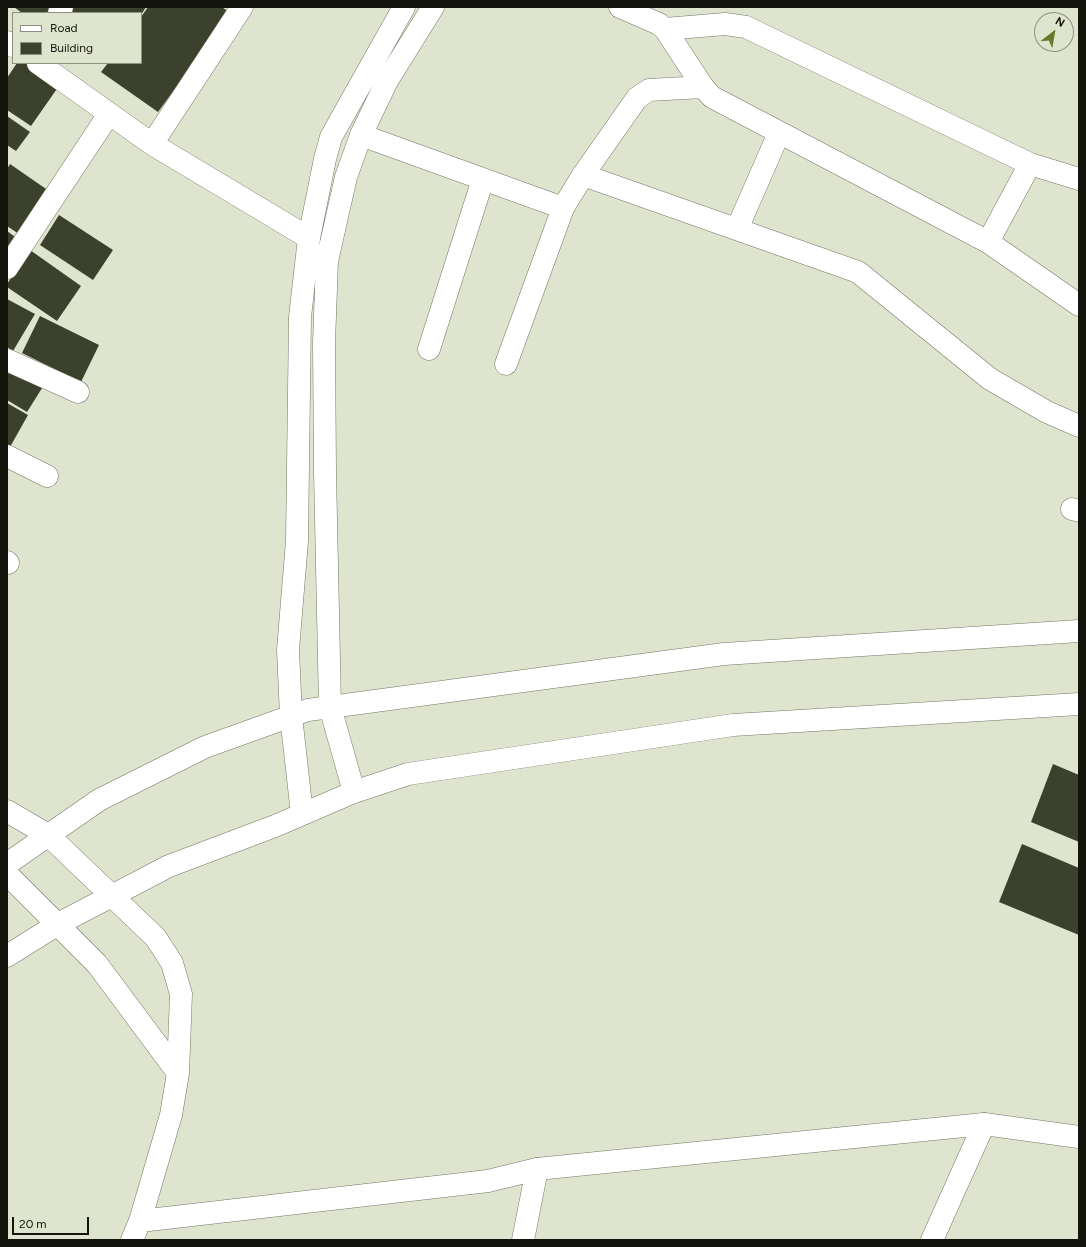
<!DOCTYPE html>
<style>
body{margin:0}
#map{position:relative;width:1086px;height:1247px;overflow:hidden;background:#dee4ce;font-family:Figtree,sans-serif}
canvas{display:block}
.frame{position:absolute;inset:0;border:8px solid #13150d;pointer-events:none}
.legend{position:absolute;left:12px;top:12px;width:130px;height:52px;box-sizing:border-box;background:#dee4ce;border:1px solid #8d9181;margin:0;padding:5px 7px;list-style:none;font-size:12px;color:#13150d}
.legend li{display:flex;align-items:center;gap:8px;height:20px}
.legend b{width:20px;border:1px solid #8d9181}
.north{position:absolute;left:1034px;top:12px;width:40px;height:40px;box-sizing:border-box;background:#dee4ce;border:1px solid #8d9181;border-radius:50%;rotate:31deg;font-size:11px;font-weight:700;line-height:16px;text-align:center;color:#13150d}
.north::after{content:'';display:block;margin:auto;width:14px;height:18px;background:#687927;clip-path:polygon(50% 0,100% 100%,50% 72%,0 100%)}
.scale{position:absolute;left:12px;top:1217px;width:77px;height:18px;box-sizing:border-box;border:2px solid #13150d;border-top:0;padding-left:5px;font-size:12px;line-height:14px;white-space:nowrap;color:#13150d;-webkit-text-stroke:3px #dee4ce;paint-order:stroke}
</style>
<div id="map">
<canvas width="1086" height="1247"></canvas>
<div class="frame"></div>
<ul class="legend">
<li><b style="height:5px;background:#fff"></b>Road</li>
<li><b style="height:11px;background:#3c412e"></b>Building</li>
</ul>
<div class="north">N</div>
<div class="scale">20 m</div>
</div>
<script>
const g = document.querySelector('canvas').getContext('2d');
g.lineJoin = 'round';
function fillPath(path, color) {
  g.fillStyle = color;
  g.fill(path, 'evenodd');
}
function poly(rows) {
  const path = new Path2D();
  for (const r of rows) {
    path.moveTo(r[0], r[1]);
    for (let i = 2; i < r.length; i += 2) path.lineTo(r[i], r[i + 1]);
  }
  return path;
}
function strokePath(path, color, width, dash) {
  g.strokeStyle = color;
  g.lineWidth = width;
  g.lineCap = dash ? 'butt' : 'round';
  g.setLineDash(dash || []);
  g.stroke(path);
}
fillPath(poly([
 [14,7,51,7,47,13,22,13],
 [70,7,146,7,141,15,141,13,75,13,69,9],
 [148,7,222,7,230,13,158,112,101,72,108,63,141,63,141,17],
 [17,63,31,63,61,83,31,126,7,110,7,78],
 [7,116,30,132,16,151,7,145],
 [10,164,49,191,19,234,7,226,7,169],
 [59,215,113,250,93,280,40,245],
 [7,231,18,239,7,255],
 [30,250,81,286,57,321,7,287,7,284],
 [7,299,35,314,13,351,7,347],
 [40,316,99,345,81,382,22,353],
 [7,363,44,385,27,412,7,400],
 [7,403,28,415,10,447,7,446],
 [1053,764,1079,775,1079,842,1031,822],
 [1022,844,1079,868,1079,935,999,902]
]), '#3c412e');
const minor = poly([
 [620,7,659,24,665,29,703,87,712,97,988,242,1079,305],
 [59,13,62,7],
 [665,29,725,24,746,27,1030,164,1079,179],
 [7,42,13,46],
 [38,63,152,144,309,238],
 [361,135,563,208],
 [152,144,242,7],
 [583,175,858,272,990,379,1047,412,1079,426],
 [737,229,779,133],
 [988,242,1030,164],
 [7,268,109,114],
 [429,349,483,179],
 [7,360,78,392],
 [506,364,563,208,583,175,637,98,649,90,703,87],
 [7,456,47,476],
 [1072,509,1079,511],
 [7,562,8,563],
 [523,1240,537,1169],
 [932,1240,984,1124]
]);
const tertiary = poly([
 [354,792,330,707,325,472,324,343,327,261,346,177,361,135,387,81,433,7],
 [7,811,48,835,156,938,172,963,181,994,178,1073,171,1115,140,1221,132,1240],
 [302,814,291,716,288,650,297,541,300,317,309,238,325,159,331,137,404,7],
 [7,874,97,964,178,1073],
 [140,1221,488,1181,537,1169,984,1124,1079,1137]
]);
const secondary = poly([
 [7,864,99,800,205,747,308,710,724,654,1079,631],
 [7,956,58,924,169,866,275,826,354,792,408,774,733,725,1079,704]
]);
strokePath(minor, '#737864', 23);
strokePath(tertiary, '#737864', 23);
strokePath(secondary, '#737864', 23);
strokePath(minor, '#fff', 22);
strokePath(tertiary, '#fff', 22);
strokePath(secondary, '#fff', 22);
</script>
